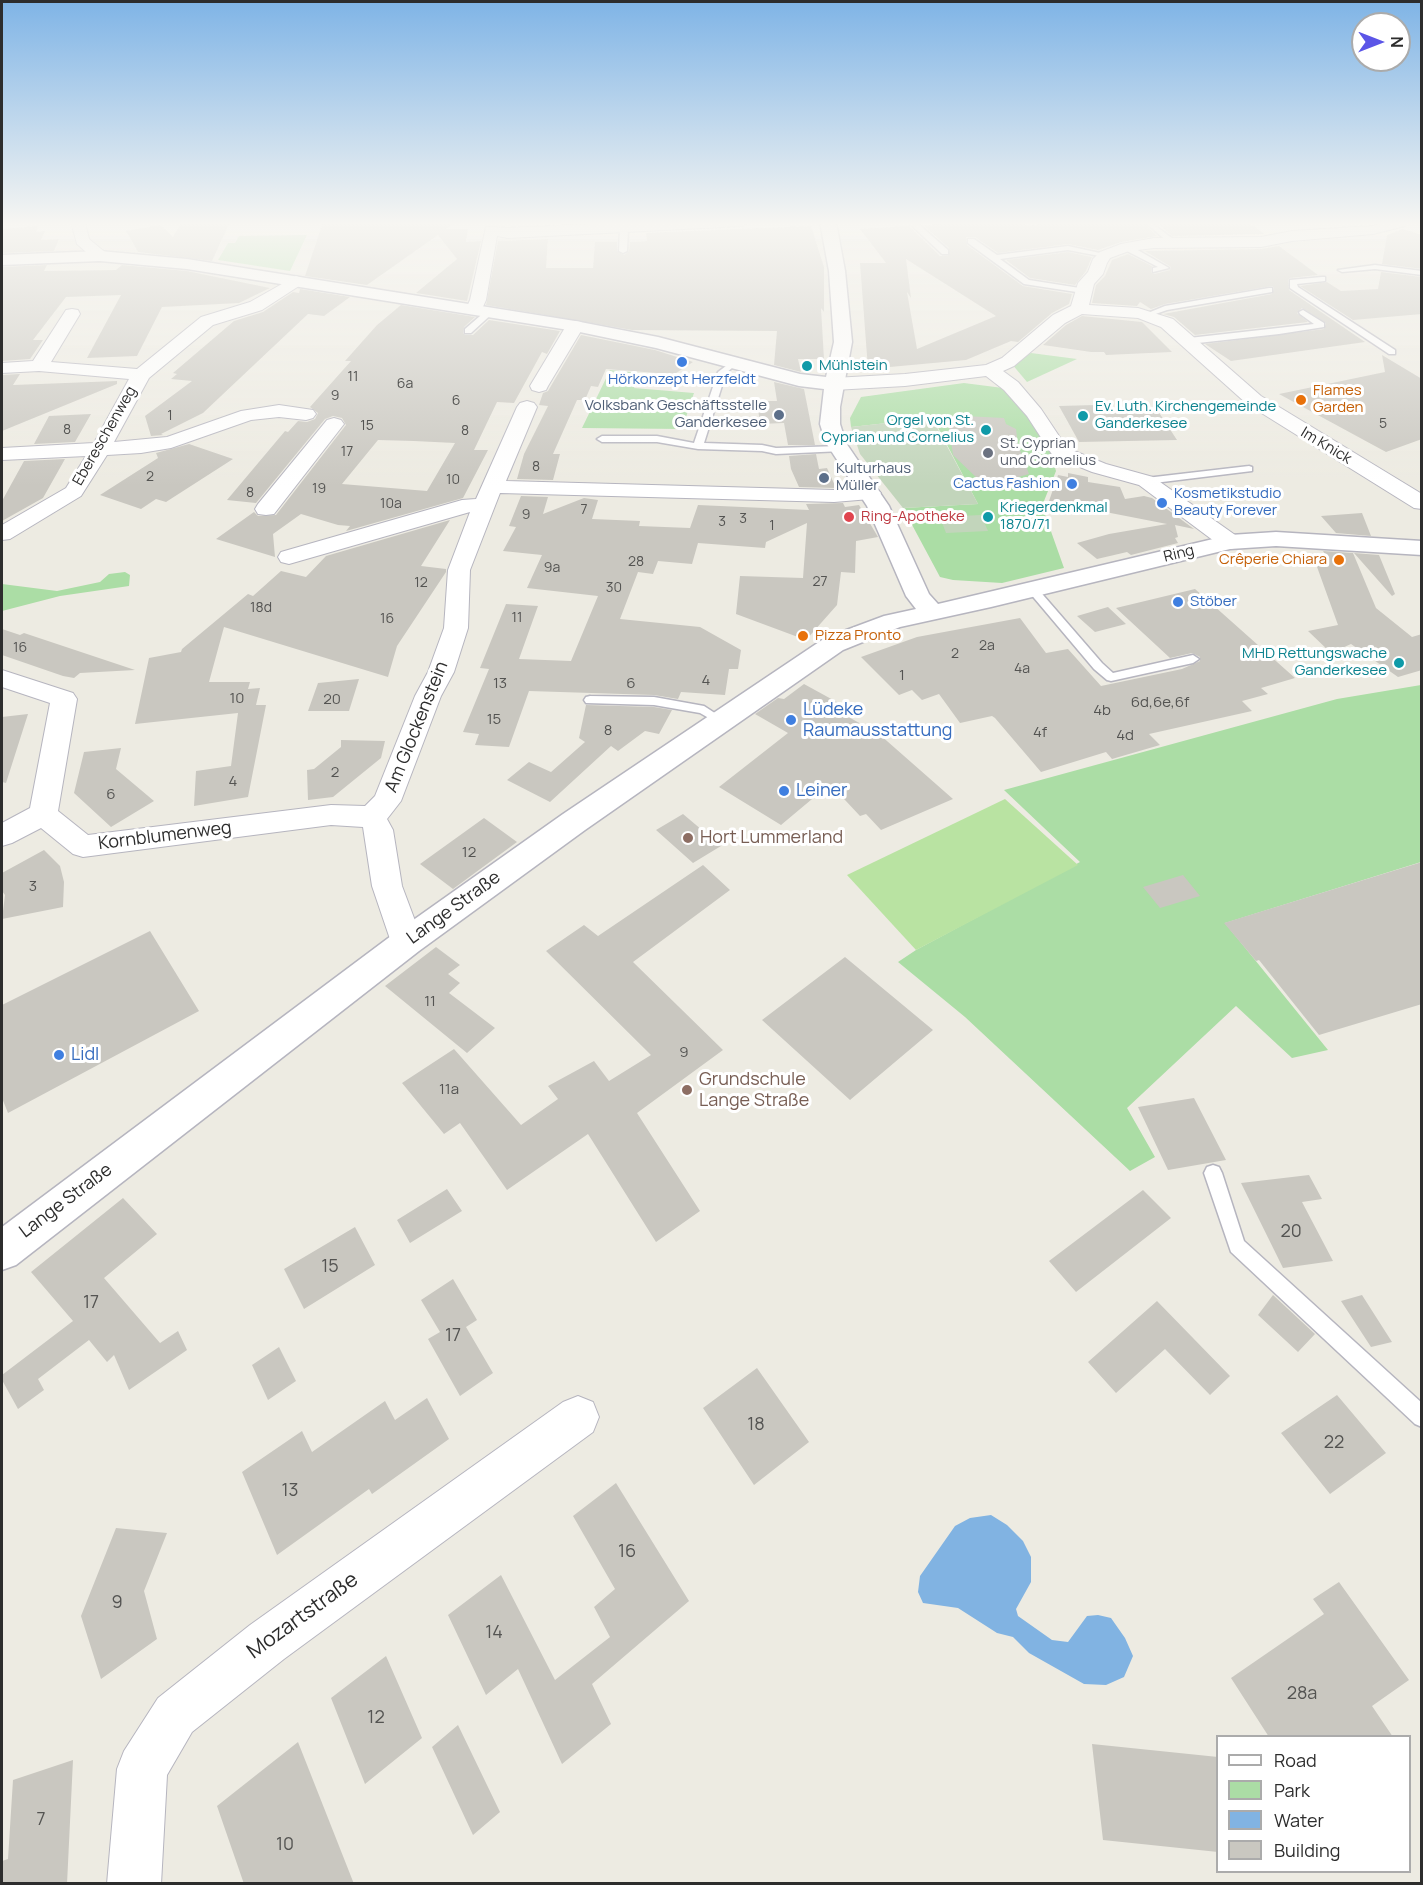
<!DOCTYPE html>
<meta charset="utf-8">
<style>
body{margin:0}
#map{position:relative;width:1423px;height:1885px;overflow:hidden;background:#edebe2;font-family:Manrope,sans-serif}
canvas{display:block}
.frame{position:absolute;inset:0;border:3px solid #2d2d2d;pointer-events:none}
.legend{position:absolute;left:1216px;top:1735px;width:195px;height:138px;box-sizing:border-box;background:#fff;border:2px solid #ababab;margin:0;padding:8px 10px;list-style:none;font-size:18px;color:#2d2d2d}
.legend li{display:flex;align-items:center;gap:12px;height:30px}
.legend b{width:30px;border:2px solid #ababab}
.north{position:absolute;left:1351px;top:12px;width:60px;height:60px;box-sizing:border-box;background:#fff;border:2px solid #ababab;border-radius:50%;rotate:90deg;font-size:16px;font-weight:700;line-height:24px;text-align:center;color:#2d2d2d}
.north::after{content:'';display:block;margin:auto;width:21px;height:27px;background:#5b55e7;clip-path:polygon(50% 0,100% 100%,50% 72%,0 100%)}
</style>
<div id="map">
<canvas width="1423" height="1885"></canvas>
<div class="frame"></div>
<ul class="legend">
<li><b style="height:8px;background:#fff"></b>Road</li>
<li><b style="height:16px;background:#abdda5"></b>Park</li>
<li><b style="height:16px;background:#81b3e2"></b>Water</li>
<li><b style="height:16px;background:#c9c7c0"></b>Building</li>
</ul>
<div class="north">N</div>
</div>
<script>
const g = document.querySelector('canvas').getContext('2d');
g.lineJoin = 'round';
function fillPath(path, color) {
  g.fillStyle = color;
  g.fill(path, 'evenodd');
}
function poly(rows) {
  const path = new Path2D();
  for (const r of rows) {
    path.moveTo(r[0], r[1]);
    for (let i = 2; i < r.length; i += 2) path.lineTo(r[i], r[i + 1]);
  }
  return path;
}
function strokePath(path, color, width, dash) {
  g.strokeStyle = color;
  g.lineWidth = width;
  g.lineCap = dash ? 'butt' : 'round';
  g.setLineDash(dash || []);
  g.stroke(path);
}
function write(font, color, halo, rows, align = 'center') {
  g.font = font + ' Manrope,sans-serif';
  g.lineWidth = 6;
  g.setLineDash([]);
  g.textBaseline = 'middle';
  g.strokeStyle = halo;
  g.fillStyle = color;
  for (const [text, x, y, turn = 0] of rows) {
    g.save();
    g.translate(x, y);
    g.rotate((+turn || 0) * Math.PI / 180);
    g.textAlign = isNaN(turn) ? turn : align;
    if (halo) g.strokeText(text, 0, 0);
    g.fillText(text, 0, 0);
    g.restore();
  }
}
fillPath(poly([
 [307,235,290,271,218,260,228,243,235,243,239,236],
 [1031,353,1077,359,1027,382,1011,363,1020,356],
 [610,370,640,373,634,388,694,393,682,429,582,428],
 [964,383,1003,388,1026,414,1051,454,1056,471,1042,506,1064,568,1002,583,953,580,940,577,903,508,978,504,933,418,851,427,850,418,861,397],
 [125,572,130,575,129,586,60,596,2,611,2,584,57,591,100,582,109,574],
 [1421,685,1421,862,1225,923,1328,1050,1292,1058,1236,1006,1127,1108,1155,1157,1130,1171,965,1017,898,962,916,950,1080,862,1004,790,1337,699]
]), '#abdda5');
fillPath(poly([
 [932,418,978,504,903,508,860,454,851,427],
 [981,515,988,531,946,533,940,517]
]), '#c2d5bb');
fillPath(poly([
 [1005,799,1078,865,916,950,847,875]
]), '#b9e3a2');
fillPath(poly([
 [991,1515,1007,1525,1023,1541,1031,1557,1031,1582,1016,1609,1018,1616,1052,1640,1068,1642,1087,1616,1098,1615,1111,1618,1125,1638,1133,1656,1124,1677,1106,1685,1084,1684,1029,1653,1013,1637,997,1633,958,1608,923,1603,918,1592,920,1576,955,1526,970,1518]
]), '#81b3e2');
fillPath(poly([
 [182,222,230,222,212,261,138,252,126,231,161,225,173,237],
 [323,222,456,222,446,229,468,229,466,242,481,241,467,301,416,293,457,259,438,235,367,285,305,276],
 [941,222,1022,222,1027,226,1055,222,1143,222,1157,236,1121,242,1098,250,1068,244,998,253,975,237,966,237,967,245,1023,286,1072,294,1069,304,1052,313,1018,342,1011,341,966,360,868,369,860,263,886,263,860,229,909,226,940,256,948,256,949,248,923,225,942,224],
 [906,259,996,316,917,349,907,292,911,298],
 [1157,222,1248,222,1264,234,1172,236],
 [38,226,36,232,45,231,41,240,59,239,54,251,2,253,2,229],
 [811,226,824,267,824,312,821,308,824,359,798,359,801,372,774,365,777,331,632,330,486,305,498,241,548,239,546,268,593,268,595,242,617,242,617,251,624,255,629,251,630,242,647,241,646,233],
 [1403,229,1422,235,1422,269,1382,264,1387,235],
 [1279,246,1318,275,1290,278,1288,280,1289,290,1365,342,1231,361,1205,344,1324,329,1326,323,1302,308,1297,313,1308,322,1195,335,1174,317,1163,314,1272,294,1274,288,1272,286,1165,304,1151,309,1140,302,1137,306,1092,303,1096,285,1105,276,1112,260,1128,254,1152,266,1151,272,1154,274,1170,270,1171,267,1145,251,1261,249],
 [1068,252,1092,257,1086,271,1075,285,1030,278,1006,260],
 [47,265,44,271,116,270,122,265,187,271,270,288,239,303,162,307,137,356,87,358,121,295,66,297,33,340,43,340,30,359,2,361,2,267],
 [1381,272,1422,277,1422,314,1353,320,1300,286,1327,282,1341,291,1378,289],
 [300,289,350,297,324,316,308,314,203,413,161,434,163,435,151,436,145,416,192,381,171,379,177,374,173,373,234,321,263,312,293,292,299,293],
 [401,305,475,317,464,327,463,333,465,335,473,335,489,320,560,331,547,354,542,352,514,403,497,402,474,450,488,450,463,498,346,531,350,526,338,525,301,514,273,534,275,557,216,539,254,512,258,516,276,515,346,425,342,418,333,416,325,419,256,503,227,500,285,431,288,432,298,421,307,422,315,419,318,413,310,407,351,361,345,361,377,325],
 [378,440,414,441,455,443,427,491,342,484],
 [1082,316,1142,322,1172,352,1106,355,1104,352,1091,352,1043,345,1066,325],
 [581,335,655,350,693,362,670,377,657,373,606,369,598,387,591,386,585,400,577,400,553,454,560,454,553,480,517,479,524,454,548,406,539,405,543,393,548,391],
 [1382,355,1422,379,1422,439,1386,452,1279,394,1385,372],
 [20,374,13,385,117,381,117,384,2,431,2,375],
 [774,382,804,389,815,445,788,445,784,423,760,424,757,401,777,401],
 [1095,405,1100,413,1158,411,1177,440,1079,442,1059,406],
 [91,414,75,442,34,444,49,416],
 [964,416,1004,418,1006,424,1016,429,1018,445,1029,474,997,483,979,480,953,455,949,426],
 [189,444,233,459,166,502,156,499,141,509,100,495,158,458,156,453],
 [816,454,819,469,827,468,836,488,799,487,791,469,789,456],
 [65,459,43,498,2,521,2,501,24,461],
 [1068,473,1088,477,1088,482,1120,487,1125,499,1144,496,1152,498,1194,529,1175,525,1178,537,1175,538,1178,543,1131,555,1127,552,1097,559,1077,543,1109,534,1167,524,1049,501,1058,475,1068,477],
 [521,496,548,497,543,514,584,498,598,500,592,519,640,521,639,526,690,528,698,505,809,510,806,504,843,503,845,507,859,505,878,537,856,541,855,573,841,572,837,605,806,640,736,614,740,576,803,578,807,523,766,542,765,548,698,543,692,564,658,561,653,574,638,572,620,619,700,627,741,650,738,669,729,669,725,695,681,692,678,699,654,695,529,691,509,747,475,745,479,734,463,732,489,669,480,668,506,604,538,606,519,659,571,661,598,596,527,588,542,555,503,551,516,527,509,526],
 [1362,513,1371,536,1336,533,1321,516],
 [450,520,421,566,446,569,446,572,397,646,388,677,224,627,209,682,250,682,248,689,260,688,256,705,266,705,248,797,194,806,196,771,231,766,238,713,135,724,149,658,181,652,182,649,248,594,253,596,281,571,306,577,326,556],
 [1323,551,1353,553,1376,608,1412,637,1422,634,1422,670,1398,677,1351,644,1331,653,1308,631,1338,625,1312,553,1325,554],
 [1354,553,1379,555,1395,594,1392,596],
 [1195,589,1295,678,1261,688,1268,694,1242,701,1252,711,1149,734,1160,745,1112,759,1106,752,1041,772,995,718,992,716,960,723,939,694,922,700,912,690,899,695,861,657,917,637,1020,618,1046,653,1068,649,1101,686,1182,669,1200,661,1200,657,1192,653,1170,658,1116,608],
 [1108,607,1126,624,1095,632,1077,616],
 [2,629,20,635,24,633,135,670,80,673,74,678,63,676,2,655],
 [359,679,349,711,308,711,318,683],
 [804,684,855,712,845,715,879,734,953,799,881,830,866,814,860,816,830,784,781,825,719,787,788,733,755,714,778,698,784,699],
 [586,705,654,707,672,710,659,734,645,731,618,751,611,746,550,802,507,780,529,762,551,772,585,742,579,738],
 [28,714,6,783,2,782,2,717],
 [341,740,385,741,381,758,333,797,308,800,307,770,314,769,341,747],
 [121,748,116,769,154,801,111,827,74,793,84,752],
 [683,814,721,846,693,863,656,830],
 [484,818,517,842,453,889,420,864],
 [44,850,60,866,64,882,63,907,2,919,5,895,2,891,2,873],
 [1422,862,1422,1004,1319,1035,1259,960,1256,961,1224,923],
 [703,865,730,890,633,962,723,1050,637,1113,700,1211,656,1242,588,1134,507,1190,460,1123,444,1134,402,1083,454,1049,521,1125,558,1099,548,1086,594,1061,609,1081,651,1055,546,951,584,925,598,936],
 [1183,875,1200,896,1160,908,1143,887],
 [150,931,199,1011,8,1113,2,1098,2,1005],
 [436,947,460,965,448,974,460,983,449,993,495,1028,467,1053,385,986],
 [845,957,933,1030,850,1100,762,1020],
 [1194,1098,1226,1160,1168,1170,1138,1107],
 [1309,1175,1322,1199,1302,1202,1333,1261,1283,1268,1241,1183],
 [447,1189,462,1211,410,1243,397,1220],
 [1143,1190,1171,1218,1076,1292,1049,1261],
 [123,1198,157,1234,104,1278,160,1343,178,1331,187,1350,129,1390,114,1355,107,1362,89,1340,38,1379,44,1390,18,1409,2,1380,2,1375,73,1321,31,1272],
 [355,1227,375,1265,304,1309,284,1269],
 [453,1279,477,1320,466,1327,493,1373,460,1396,428,1339,440,1332,421,1300],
 [1273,1295,1315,1334,1298,1352,1258,1315],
 [1362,1295,1392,1342,1371,1347,1341,1301],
 [1157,1301,1230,1376,1210,1395,1165,1349,1116,1393,1088,1362],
 [279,1347,296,1381,268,1400,252,1365],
 [757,1368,809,1442,754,1485,703,1408],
 [1337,1395,1386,1453,1330,1494,1281,1433],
 [427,1398,449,1439,372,1494,369,1489,277,1555,242,1472,302,1431,312,1452,385,1401,395,1420],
 [616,1483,689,1601,592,1684,611,1724,562,1764,518,1669,486,1695,448,1615,501,1575,555,1680,610,1637,594,1607,615,1589,573,1516],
 [116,1528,167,1533,144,1591,157,1639,101,1679,81,1616],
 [1339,1582,1409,1680,1372,1706,1393,1737,1269,1737,1231,1678,1324,1614,1313,1599],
 [386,1656,422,1738,365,1784,331,1698],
 [458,1725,500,1812,473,1835,432,1747],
 [298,1742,354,1884,244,1884,217,1806],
 [1092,1744,1218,1757,1218,1852,1103,1840],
 [73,1760,67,1884,2,1884,2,1861,8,1859,13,1780]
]), '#c9c7c0');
const service = poly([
 [908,222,916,222,948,250,948,254,942,254,908,222],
 [1145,222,1155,222,1153,224,1177,242,1170,244,1145,222],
 [624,226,628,228,627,251,623,253,619,251,620,228,624,226],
 [968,239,974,239,997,255,1068,246,1109,255,1105,257,1068,250,1000,259,1029,280,1086,289,1087,291,1083,293,1024,284,968,243,968,239],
 [1123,245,1129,245,1169,268,1153,272,1153,268,1158,267,1123,249,1123,245],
 [1375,265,1422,271,1422,275,1375,269,1342,272,1338,270,1375,265],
 [1322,277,1325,277,1325,281,1297,284,1298,287,1395,350,1395,354,1389,354,1290,288,1290,280,1322,277],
 [1269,288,1272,288,1272,292,1167,310,1147,317,1143,315,1165,306,1269,288],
 [487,310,494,312,471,333,465,333,465,329,487,310],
 [1303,310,1324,323,1324,327,1279,334,1189,344,1185,341,1189,338,1314,324,1300,314,1299,312,1303,310],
 [734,360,738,363,726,373,704,443,762,445,776,448,840,446,843,447,843,451,776,454,762,451,698,449,657,442,602,442,597,439,602,436,657,436,694,443,718,372,734,360],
 [1249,466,1252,467,1252,471,1146,484,1141,481,1146,478,1249,466],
 [1033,587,1037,588,1102,663,1113,673,1193,655,1199,659,1193,663,1111,681,1107,680,1094,669,1029,592,1029,588,1033,587],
 [590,696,654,697,704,706,727,721,721,725,700,713,654,705,586,703,584,700,586,697,590,696],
 [1213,1165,1219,1167,1222,1173,1244,1241,1422,1403,1422,1427,1415,1424,1231,1252,1204,1173,1207,1167,1213,1165]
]);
const minor = poly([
 [71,222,85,222,89,239,106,253,108,256,106,259,94,259,77,244,71,222],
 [638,222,749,222,742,226,508,238,497,236,486,300,482,309,474,314,466,309,470,300,486,227,508,228,638,222],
 [1385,222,1407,223,1405,226,1373,234,1292,241,1261,247,1154,248,1129,251,1110,258,1107,263,1103,274,1094,284,1089,305,1138,308,1173,319,1261,396,1422,494,1422,509,1414,508,1247,404,1161,327,1138,318,1082,314,1065,323,1014,366,1003,371,1018,382,1041,409,1067,448,1106,464,1153,477,1238,537,1241,542,1238,547,1230,549,1222,547,1139,485,1092,472,1053,456,1027,416,1004,390,986,376,905,386,834,390,827,388,825,384,827,380,834,378,905,374,986,365,1002,358,1053,315,1071,306,1078,283,1088,272,1093,259,1100,252,1121,244,1154,238,1261,237,1292,231,1373,226,1385,222],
 [296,276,302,278,304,281,302,284,262,310,213,325,149,378,114,442,167,437,241,411,279,405,313,410,316,414,313,418,306,420,279,417,251,420,171,448,141,453,107,455,81,496,10,539,2,540,2,525,66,488,86,456,2,460,2,448,94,443,129,379,39,371,2,373,2,363,33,361,66,310,72,309,78,310,80,314,51,362,137,369,201,317,250,302,296,276],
 [575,321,581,322,584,326,548,386,546,390,539,392,532,390,530,386,566,326,569,322,575,321],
 [527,401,534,403,537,407,506,481,834,490,870,487,877,489,881,493,877,497,870,499,834,502,500,493,470,570,468,628,454,672,441,696,401,801,387,819,393,830,402,886,423,942,418,951,407,954,396,951,391,942,372,886,363,827,331,825,83,857,73,854,41,828,12,843,2,846,2,823,30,808,50,703,2,687,2,670,73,693,77,699,58,811,88,835,331,805,365,806,375,796,415,696,428,672,444,628,448,570,470,512,289,564,281,562,278,557,281,552,462,500,476,499,517,407,520,403,527,401],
 [334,418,341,420,344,424,274,514,266,515,258,514,255,509,258,504,327,420,334,418],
 [578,1396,593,1402,599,1417,593,1432,284,1659,192,1732,167,1775,161,1884,107,1884,117,1769,124,1751,158,1698,250,1625,563,1402,578,1396]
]);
const tertiary = poly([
 [820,222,836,222,845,271,852,342,840,407,840,424,846,443,889,506,929,594,938,604,1230,535,1276,532,1422,541,1422,555,1276,546,1230,549,991,607,900,627,843,650,585,830,419,951,16,1265,2,1270,2,1227,395,933,563,814,825,638,884,616,916,609,906,596,867,506,826,443,820,424,824,389,799,386,656,348,575,331,187,269,100,261,2,265,2,255,100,251,187,259,575,321,658,337,800,374,826,377,834,342,829,271,820,222]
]);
strokePath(service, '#b6b5bf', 3);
strokePath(minor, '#b6b5bf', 2);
strokePath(tertiary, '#b6b5bf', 3);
fillPath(service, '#fff');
fillPath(minor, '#fff');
fillPath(tertiary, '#fff');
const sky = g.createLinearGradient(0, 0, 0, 486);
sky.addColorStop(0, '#7fb4e6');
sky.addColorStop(0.46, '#f7f6f2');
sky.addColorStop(1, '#f7f6f200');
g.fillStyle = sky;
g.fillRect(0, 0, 1423, 486);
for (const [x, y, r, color] of [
 [682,362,6,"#3f7fe0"],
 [807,366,6,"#0f9aa8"],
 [1301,400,6,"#e8710a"],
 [779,415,6,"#5c6f8a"],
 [1083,416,6,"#0f9aa8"],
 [986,430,6,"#0f9aa8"],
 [988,453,6,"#6b7280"],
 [824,478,6,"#5c6f8a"],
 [1072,484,6,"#3f7fe0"],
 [1162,503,6,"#3f7fe0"],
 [849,517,6,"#e0444e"],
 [988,517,6,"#0f9aa8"],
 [1339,560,6,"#e8710a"],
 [1178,602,6,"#3f7fe0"],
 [803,636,6,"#e8710a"],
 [1399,663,6,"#0f9aa8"],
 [791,720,6,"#3f7fe0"],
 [784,791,6,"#3f7fe0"],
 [688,838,6,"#8d6e63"],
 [59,1055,6,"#3f7fe0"],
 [687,1090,6,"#8d6e63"]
]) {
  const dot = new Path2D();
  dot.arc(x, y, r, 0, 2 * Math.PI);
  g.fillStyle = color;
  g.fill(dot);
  strokePath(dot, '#fff', 2);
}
write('14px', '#545452', null, [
 ["11",353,377],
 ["6a",405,384],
 ["9",335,396],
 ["6",456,401],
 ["1",170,416],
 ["5",1383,424],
 ["15",367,426],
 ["8",67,430],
 ["8",465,431],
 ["17",347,452],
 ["8",536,467],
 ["2",150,477],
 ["10",453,480],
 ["19",319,489],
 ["8",250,493],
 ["10a",391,504],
 ["7",584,510],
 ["9",526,515],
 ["3",743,519],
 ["3",722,522],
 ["1",772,526],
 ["28",636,562],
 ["9a",552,568],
 ["27",820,582],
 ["12",421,583],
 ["30",614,588],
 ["18d",261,608],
 ["11",517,618],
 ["16",387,619],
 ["2a",987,646],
 ["16",20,648],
 ["2",955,654],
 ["4a",1022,669]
]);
write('15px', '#0d838f', '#fff', [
 ["Mühlstein",819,366],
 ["Ev. Luth. Kirchengemeinde",1095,407],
 ["Ganderkesee",1095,424],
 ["Orgel von St.",974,421,"right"],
 ["Cyprian und Cornelius",974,438,"right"],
 ["Kriegerdenkmal",1000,508],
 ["1870/71",1000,525],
 ["MHD Rettungswache",1387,654,"right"],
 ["Ganderkesee",1387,671,"right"]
], 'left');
write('15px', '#366cbe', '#fff', [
 ["Hörkonzept Herzfeldt",682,380,"center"],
 ["Cactus Fashion",1060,484,"right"],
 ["Kosmetikstudio",1174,494],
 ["Beauty Forever",1174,511],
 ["Stöber",1190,602]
], 'left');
write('15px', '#c56008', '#fff', [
 ["Flames",1313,391],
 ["Garden",1313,408],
 ["Crêperie Chiara",1327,560,"right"],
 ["Pizza Pronto",815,636]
], 'left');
write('15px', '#4e5e75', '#fff', [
 ["Volksbank Geschäftsstelle",767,406],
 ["Ganderkesee",767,423],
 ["Kulturhaus",836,469,"left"],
 ["Müller",836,486,"left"]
], 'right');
write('15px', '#2d2d2d', '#fff', [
 ["Ebereschenweg",105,436,-60],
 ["Im Knick",1326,446,31],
 ["Ring",1179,554,-14]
]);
write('15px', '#5b616d', '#fff', [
 ["St. Cyprian",1000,444],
 ["und Cornelius",1000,461]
], 'left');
write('15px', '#be3a42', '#fff', [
 ["Ring-Apotheke",861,517]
], 'left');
write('15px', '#545452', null, [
 ["1",902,676],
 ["4",706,681],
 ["13",500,684],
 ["6",631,684],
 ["10",237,699],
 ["20",332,700],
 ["6d,6e,6f",1160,703],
 ["4b",1102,711],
 ["15",494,720],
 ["8",608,731],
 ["4f",1040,733],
 ["4d",1125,736],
 ["2",335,773],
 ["4",233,782],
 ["6",111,795],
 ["12",469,853],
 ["3",33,887],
 ["11",430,1002],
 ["9",684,1053],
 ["11a",449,1090]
]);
write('18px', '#366cbe', '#fff', [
 ["Lüdeke",803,710],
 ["Raumausstattung",803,731],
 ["Leiner",796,791],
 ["Lidl",71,1055]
], 'left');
write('18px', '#2d2d2d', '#fff', [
 ["Am Glockenstein",417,727,-68],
 ["Kornblumenweg",165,836,-7],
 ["Lange Straße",454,908,-36],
 ["Lange Straße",66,1201,-37]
]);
write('18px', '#785e54', '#fff', [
 ["Hort Lummerland",700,838],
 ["Grundschule",699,1080],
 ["Lange Straße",699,1101]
], 'left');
write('18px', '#545452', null, [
 ["20",1291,1232],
 ["15",330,1267],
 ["17",91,1303],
 ["17",453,1336],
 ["18",756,1425],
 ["22",1334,1443],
 ["13",290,1491],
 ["16",627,1552],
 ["9",117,1603],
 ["14",494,1633],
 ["28a",1302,1694],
 ["12",376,1718],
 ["7",41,1820],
 ["10",285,1845]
]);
write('21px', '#2d2d2d', '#fff', [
 ["Mozartstraße",303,1616,-36]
]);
</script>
